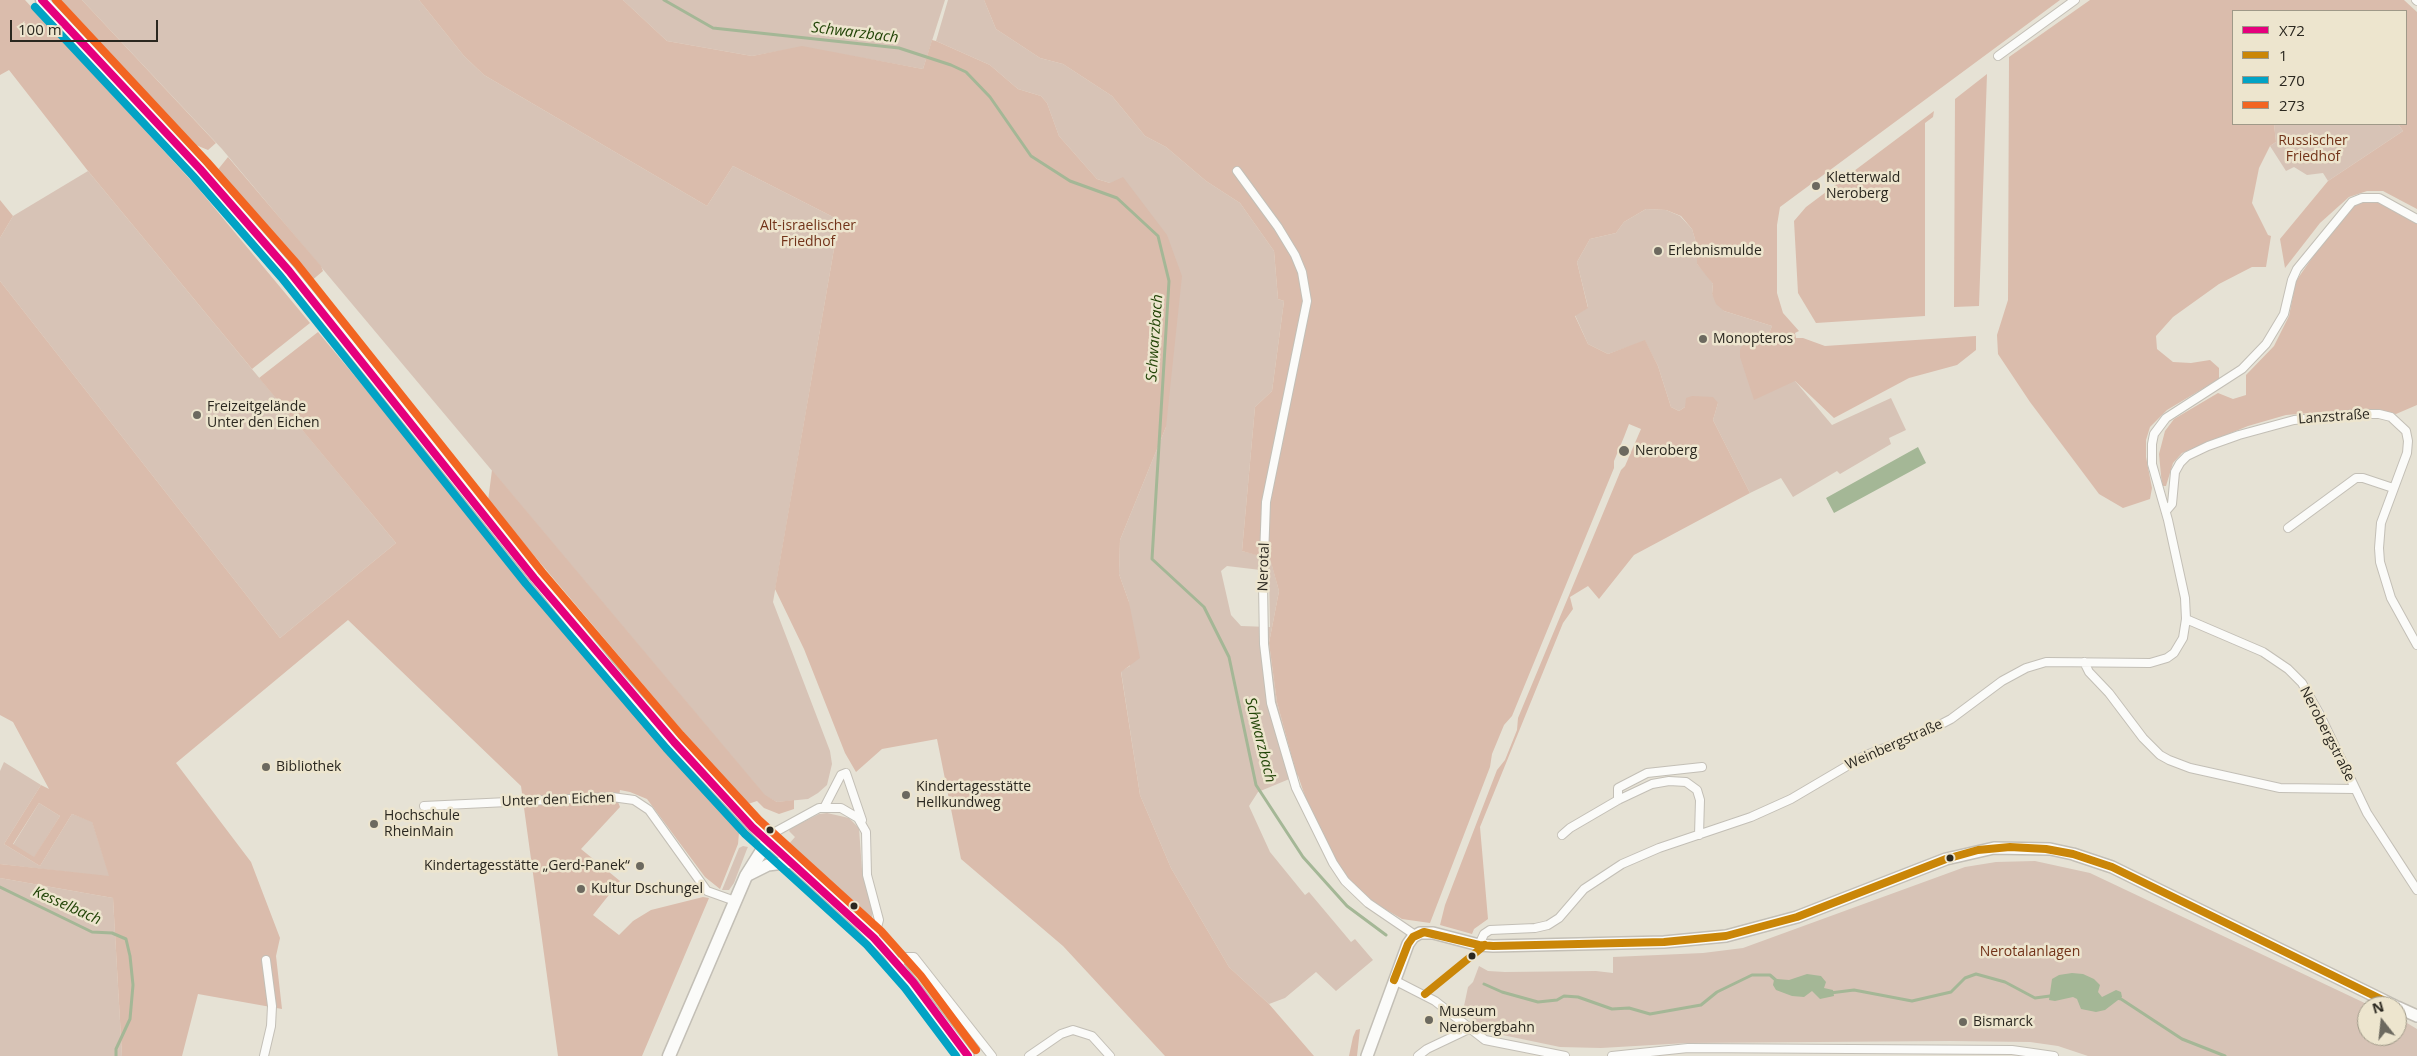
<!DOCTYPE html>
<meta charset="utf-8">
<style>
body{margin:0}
#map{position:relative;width:2417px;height:1056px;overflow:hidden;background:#e6e2d5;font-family:"Open Sans",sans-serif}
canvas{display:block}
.legend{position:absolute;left:2232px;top:10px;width:175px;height:115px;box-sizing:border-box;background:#ede5ce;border:1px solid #9f9988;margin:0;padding:6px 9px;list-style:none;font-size:15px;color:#2b2820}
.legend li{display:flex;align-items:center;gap:10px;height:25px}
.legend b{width:25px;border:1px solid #9f9988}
.north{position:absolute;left:2357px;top:996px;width:50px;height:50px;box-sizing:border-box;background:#ede5ce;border:1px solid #9f9988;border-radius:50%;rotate:344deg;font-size:14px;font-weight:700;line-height:20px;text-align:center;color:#2b2820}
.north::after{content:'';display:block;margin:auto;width:18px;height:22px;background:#6c695f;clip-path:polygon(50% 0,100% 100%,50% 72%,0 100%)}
.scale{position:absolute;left:10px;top:20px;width:148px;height:22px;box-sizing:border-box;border:2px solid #2b2820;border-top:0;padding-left:6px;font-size:15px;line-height:18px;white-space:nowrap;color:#2b2820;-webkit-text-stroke:4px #ede5ce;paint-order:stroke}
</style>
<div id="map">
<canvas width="2417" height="1056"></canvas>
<ul class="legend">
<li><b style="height:6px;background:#e5007d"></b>X72</li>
<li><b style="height:6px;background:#ca8608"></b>1</li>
<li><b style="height:6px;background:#02a3c5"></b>270</li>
<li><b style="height:6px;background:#f26522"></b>273</li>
</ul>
<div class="north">N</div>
<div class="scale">100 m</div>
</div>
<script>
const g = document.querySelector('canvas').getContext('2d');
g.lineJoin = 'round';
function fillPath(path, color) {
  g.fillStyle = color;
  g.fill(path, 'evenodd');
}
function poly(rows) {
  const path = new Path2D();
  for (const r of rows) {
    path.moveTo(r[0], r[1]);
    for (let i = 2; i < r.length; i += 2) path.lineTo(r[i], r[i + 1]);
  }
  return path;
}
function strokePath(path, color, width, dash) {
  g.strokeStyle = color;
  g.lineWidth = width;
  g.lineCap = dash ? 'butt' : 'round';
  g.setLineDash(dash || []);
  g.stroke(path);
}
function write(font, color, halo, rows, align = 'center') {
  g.font = font + ' "Open Sans",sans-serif';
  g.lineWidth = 5;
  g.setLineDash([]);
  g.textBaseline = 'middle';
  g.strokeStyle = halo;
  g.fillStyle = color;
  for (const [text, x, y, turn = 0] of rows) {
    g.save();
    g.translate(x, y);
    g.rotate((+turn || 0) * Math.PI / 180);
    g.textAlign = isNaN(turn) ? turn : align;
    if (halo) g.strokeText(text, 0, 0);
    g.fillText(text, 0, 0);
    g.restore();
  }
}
fillPath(poly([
 [82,0,419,0,464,56,484,75,707,206,733,166,839,220,773,602,830,751,832,764,827,785,818,793,808,799,777,802,765,796,222,149],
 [623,0,945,0,923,69,802,47,752,56,667,41],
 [948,0,984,0,996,29,1040,58,1063,64,1112,96,1145,136,1166,147,1206,181,1240,203,1274,251,1278,299,1284,301,1272,391,1255,407,1242,551,1270,558,1279,591,1269,643,1277,702,1292,758,1299,775,1258,792,1249,806,1270,852,1305,895,1309,892,1351,942,1355,939,1373,960,1336,991,1316,972,1285,998,1269,1004,1229,967,1171,868,1140,795,1121,671,1130,666,1129,602,1119,574,1120,540,1166,427,1110,183,1097,179,1059,136,1047,103,1041,96,1018,89,990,65,936,41],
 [1227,566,1269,571,1270,627,1241,626,1231,615,1221,571],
 [2274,124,2398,124,2403,131,2328,181,2323,173,2307,175,2294,167,2286,171,2270,146,2276,142],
 [88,171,396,543,280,638,0,281,0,238,13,216],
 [1646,209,1666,210,1680,216,1692,229,1697,246,1697,264,1708,276,1713,284,1712,294,1724,311,1772,326,1770,331,1743,345,1795,381,1832,425,1891,398,1906,430,1889,438,1891,444,1840,474,1837,471,1793,497,1781,478,1750,493,1713,420,1718,403,1685,407,1679,411,1671,407,1658,366,1645,341,1608,354,1588,344,1575,315,1588,307,1577,262,1590,239,1616,233,1624,222],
 [4,762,41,785,4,844,40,866,72,814,92,821,110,877,0,864,0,771],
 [39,803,60,816,34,858,13,845],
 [827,813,849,818,859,828,862,870,873,910,871,923,787,846,795,837,789,831,791,828,819,814],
 [743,846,748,847,747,849,734,883,729,890,722,890,739,848],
 [2035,861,2090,873,2371,1006,2367,1006,2367,1036,2397,1036,2397,1018,2407,1023,2417,1029,2417,1056,2088,1056,2058,1046,2030,1042,1950,1041,1687,1043,1601,1048,1560,1047,1488,1032,1467,1014,1464,1006,1468,987,1473,982,1479,966,1488,971,1505,972,1596,971,1613,973,1613,957,1703,953,1743,948,1965,867,1996,862],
 [0,878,113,898,122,1056,0,1056]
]), '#d7c3b6');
fillPath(poly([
 [0,0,25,0,197,187,310,323,252,369,88,171,9,70,0,75],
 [59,0,82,0,216,143,208,150,191,143],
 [419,0,623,0,667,41,752,56,802,46,923,69,932,40,936,41,990,65,1018,89,1041,96,1047,103,1059,136,1097,179,1110,183,1123,177,1167,235,1182,276,1166,427,1120,540,1119,574,1129,602,1140,658,1121,672,1140,795,1171,868,1229,967,1269,1004,1314,1056,1165,1056,1063,946,961,859,937,739,882,749,856,772,845,753,804,649,775,589,839,220,733,166,707,206,484,75,464,56],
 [984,0,2060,0,1780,207,1777,225,1777,293,1783,313,1799,331,1795,333,1796,338,1803,338,1825,346,1976,336,1976,350,1957,365,1909,378,1834,418,1795,381,1754,400,1740,357,1740,349,1743,345,1770,331,1772,326,1724,311,1716,304,1712,294,1713,284,1697,264,1697,246,1692,229,1681,216,1666,210,1646,209,1624,222,1616,233,1590,239,1577,262,1588,308,1575,316,1588,344,1608,354,1645,340,1658,366,1671,407,1679,411,1685,407,1686,398,1692,396,1713,397,1718,403,1713,420,1750,493,1634,555,1599,599,1588,586,1570,597,1573,609,1563,623,1480,827,1488,919,1474,929,1472,934,1440,925,1445,905,1497,770,1505,760,1517,730,1518,718,1621,470,1625,466,1641,429,1629,424,1624,437,1614,461,1614,468,1512,716,1504,725,1492,754,1490,767,1430,923,1402,919,1366,898,1343,873,1308,805,1292,758,1277,702,1269,643,1279,591,1270,559,1242,551,1255,407,1272,391,1284,301,1278,299,1274,251,1240,203,1206,181,1166,147,1145,136,1112,96,1063,64,1040,58,996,29],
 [2090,0,2404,0,2417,12,2417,209,2383,191,2367,191,2349,197,2320,223,2285,268,2280,239,2328,181,2403,131,2398,124,2406,124,2406,11,2233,11,2233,124,2274,124,2276,142,2270,146,2259,168,2252,203,2268,235,2271,236,2266,267,2252,267,2219,284,2173,317,2156,336,2157,349,2173,362,2191,363,2210,360,2219,368,2219,379,2167,410,2150,427,2146,440,2146,457,2152,488,2150,499,2123,508,2099,494,2030,402,1998,354,1997,335,2008,300,2009,57],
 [1987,74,1979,306,1954,307,1955,99],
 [1934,111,1933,117,1925,123,1925,316,1816,323,1798,293,1794,221,1806,207],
 [228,157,321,266,323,271,310,282,216,172],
 [0,200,13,216,0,238],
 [2367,200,2377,201,2417,222,2417,405,2396,414,2376,411,2324,412,2286,415,2248,426,2182,453,2173,463,2166,486,2162,486,2159,454,2165,431,2174,419,2218,393,2233,399,2246,395,2246,375,2274,346,2289,316,2296,281,2335,225,2355,205],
 [0,281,280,638,396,543,259,378,318,332,529,585,735,828,739,833,738,844,720,889,705,877,647,799,630,792,620,790,618,802,620,807,581,849,620,881,593,915,619,935,633,921,651,910,703,897,709,898,642,1056,558,1056,521,786,348,620,176,763,251,862,280,938,276,956,282,1009,198,994,182,1056,122,1056,113,898,0,878,0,864,109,876,92,822,72,814,40,866,4,844,41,785,49,789,13,722,0,715],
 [39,803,60,816,34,857,13,844],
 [492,470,765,795,777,802,794,800,794,809,779,814,764,808,757,801,745,805,488,501],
 [1360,1029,1357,1056,1349,1056,1353,1037,1356,1030]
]), '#dabcac');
fillPath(poly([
 [1918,447,1926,463,1834,513,1826,498],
 [2072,973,2083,974,2094,979,2100,985,2098,992,2102,997,2116,990,2121,992,2122,997,2105,1010,2096,1012,2081,1009,2077,999,2073,997,2055,1001,2049,1000,2052,979,2059,975],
 [1807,974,1821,976,1826,982,1824,988,1833,990,1834,996,1820,999,1812,991,1804,997,1792,996,1776,990,1773,985,1774,980,1777,979,1789,980]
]), '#a4b796');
strokePath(poly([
 [664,0,713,28,899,48,951,65,966,72,990,97,1031,156,1070,181,1117,198,1158,236,1169,281,1152,559,1204,607,1229,657,1256,785,1303,857,1347,906,1386,935],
 [0,887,92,932,112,933,126,939,130,956,133,985,130,1019,116,1049,116,1056],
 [1484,984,1502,992,1538,1002,1557,1000,1564,996,1578,997,1612,1009,1629,1008,1650,1014,1701,1005,1717,992,1752,975,1770,975,1778,982],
 [1830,993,1854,990,1912,1001,1951,992,1965,978,1976,974,2005,982,2035,998,2050,996],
 [2117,998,2121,999,2182,1039,2225,1056]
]), '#a4b796', 3);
const street = poly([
 [2416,0,2417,1],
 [1998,56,2075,0],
 [1237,171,1278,227,1295,255,1302,272,1307,301,1266,502,1263,584,1264,644,1271,703,1296,788,1333,863,1345,881,1368,903,1415,935],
 [2166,511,2172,504,2175,472,2180,463,2187,456,2208,446,2239,435,2294,420,2358,414,2379,414,2391,417,2406,431,2408,441,2407,453,2381,523,2379,548,2380,562,2391,598,2417,645],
 [2288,528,2356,478,2363,478,2393,488],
 [2186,619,2263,652,2288,669,2302,683,2319,713,2367,813,2417,890],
 [2084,662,2089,672,2109,693,2143,738,2160,755,2169,760,2190,768,2280,788,2354,789],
 [1618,800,1618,788,1647,773,1702,767],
 [424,806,612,797,634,800,649,810,707,891,735,901],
 [825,806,841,775,846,773,862,820],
 [1562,835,1570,828,1618,800,1652,784,1669,781,1686,782,1697,790,1700,800,1699,835],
 [768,841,777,831,819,808,841,808,858,818,866,832,867,875,879,920,874,938],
 [1479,945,1484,934,1490,930,1535,928,1548,925,1559,918,1584,889,1622,864,1659,848,1751,817,1791,799,1864,756,1928,731,1951,719,2002,681,2026,668,2046,662,2150,663,2167,658,2174,653,2183,638,2186,619,2185,598,2168,520,2152,464,2152,444,2154,434,2166,418,2242,369,2266,344,2284,314,2292,280,2297,269,2352,202,2362,198,2379,198,2417,219],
 [897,964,906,957,914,957,992,1056],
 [1394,980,1435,1001,1485,1040,1565,1056],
 [264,1056,271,1026,272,1006,266,960],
 [1029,1056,1061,1034,1073,1030,1092,1036,1110,1056],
 [1418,1056,1427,1049,1469,1029],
 [1612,1056,1688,1048,2012,1050,2054,1056]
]);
const secondary = poly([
 [768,841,860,924,888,953,968,1056],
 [746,876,768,865,792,862],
 [2397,1007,2417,1016],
 [1367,1056,1408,944,1413,937,1420,933,1433,933,1479,945,1493,946,1664,942,1726,936,1797,917,1946,859,1994,848,2050,849,2073,854,2112,867,2395,1006]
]);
const primary = poly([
 [42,0,200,169,289,271,608,667,674,742,768,841,746,876,669,1056]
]);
strokePath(street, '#c3bfb6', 10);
strokePath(secondary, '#c3bfb6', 14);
strokePath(primary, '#c3bfb6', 15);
strokePath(street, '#fbfbf9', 8);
strokePath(secondary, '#fbfbf9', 11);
strokePath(primary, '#fbfbf9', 12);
strokePath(poly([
 [42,0,200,169,289,271,534,578,674,742,752,827,874,938,913,982,968,1056]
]), '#e5007d', 8);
strokePath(poly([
 [1394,980,1408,944,1413,937,1424,932,1479,945,1493,946,1664,942,1726,936,1797,917,1946,859,1978,850,2010,847,2046,849,2073,854,2112,867,2395,1006],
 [1425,994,1485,945]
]), '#ca8608', 8);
strokePath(poly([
 [35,7,193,176,281,277,526,584,666,748,745,834,867,945,905,988,956,1056]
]), '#02a3c5', 8);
strokePath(poly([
 [56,0,207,162,297,264,542,572,681,735,759,820,881,931,921,976,976,1050]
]), '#f26522', 8);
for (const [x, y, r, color] of [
 [1816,186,5,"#6c695f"],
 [1658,251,5,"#6c695f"],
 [1703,339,5,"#6c695f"],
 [197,415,5,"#6c695f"],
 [1624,451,6,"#6c695f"],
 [266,767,5,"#6c695f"],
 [906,795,5,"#6c695f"],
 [374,824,5,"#6c695f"],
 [770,830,4.5,"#2b2820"],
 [1950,858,4.5,"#2b2820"],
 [640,866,5,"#6c695f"],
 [581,889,5,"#6c695f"],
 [854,906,4.5,"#2b2820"],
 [1472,956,4.5,"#2b2820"],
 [1429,1020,5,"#6c695f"],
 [1963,1022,5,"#6c695f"]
]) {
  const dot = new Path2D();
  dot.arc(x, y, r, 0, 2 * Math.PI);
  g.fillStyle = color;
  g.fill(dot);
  strokePath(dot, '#ede5ce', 2);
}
write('14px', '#723319', '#ede5ce', [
 ["Russischer",2313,141],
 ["Friedhof",2313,157],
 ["Alt-israelischer",808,226],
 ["Friedhof",808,242],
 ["Nerotalanlagen",2030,952]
]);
write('14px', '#2b2820', '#ede5ce', [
 ["Kletterwald",1826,178],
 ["Neroberg",1826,194],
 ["Erlebnismulde",1668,251],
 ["Monopteros",1713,339],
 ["Freizeitgelände",207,407],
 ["Unter den Eichen",207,423],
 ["Neroberg",1635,451],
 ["Bibliothek",276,767],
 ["Kindertagesstätte",916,787],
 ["Hellkundweg",916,803],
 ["Hochschule",384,816],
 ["RheinMain",384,832],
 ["Kindertagesstätte „Gerd-Panek“",630,866,"right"],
 ["Kultur Dschungel",591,889],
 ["Museum",1439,1012],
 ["Nerobergbahn",1439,1028],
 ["Bismarck",1973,1022]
], 'left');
write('14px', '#2b2820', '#ede5ce', [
 ["Lanzstraße",2334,417,-4],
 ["Nerotal",1264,567,-88],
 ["Nerobergstraße",2327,734,63],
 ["Weinbergstraße",1894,745,-24],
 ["Unter den Eichen",558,800,-2]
]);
write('italic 15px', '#214406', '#ede5ce', [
 ["Schwarzbach",855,33,7],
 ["Schwarzbach",1155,338,-86],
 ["Schwarzbach",1260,740,76],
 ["Kesselbach",67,906,24]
]);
</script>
